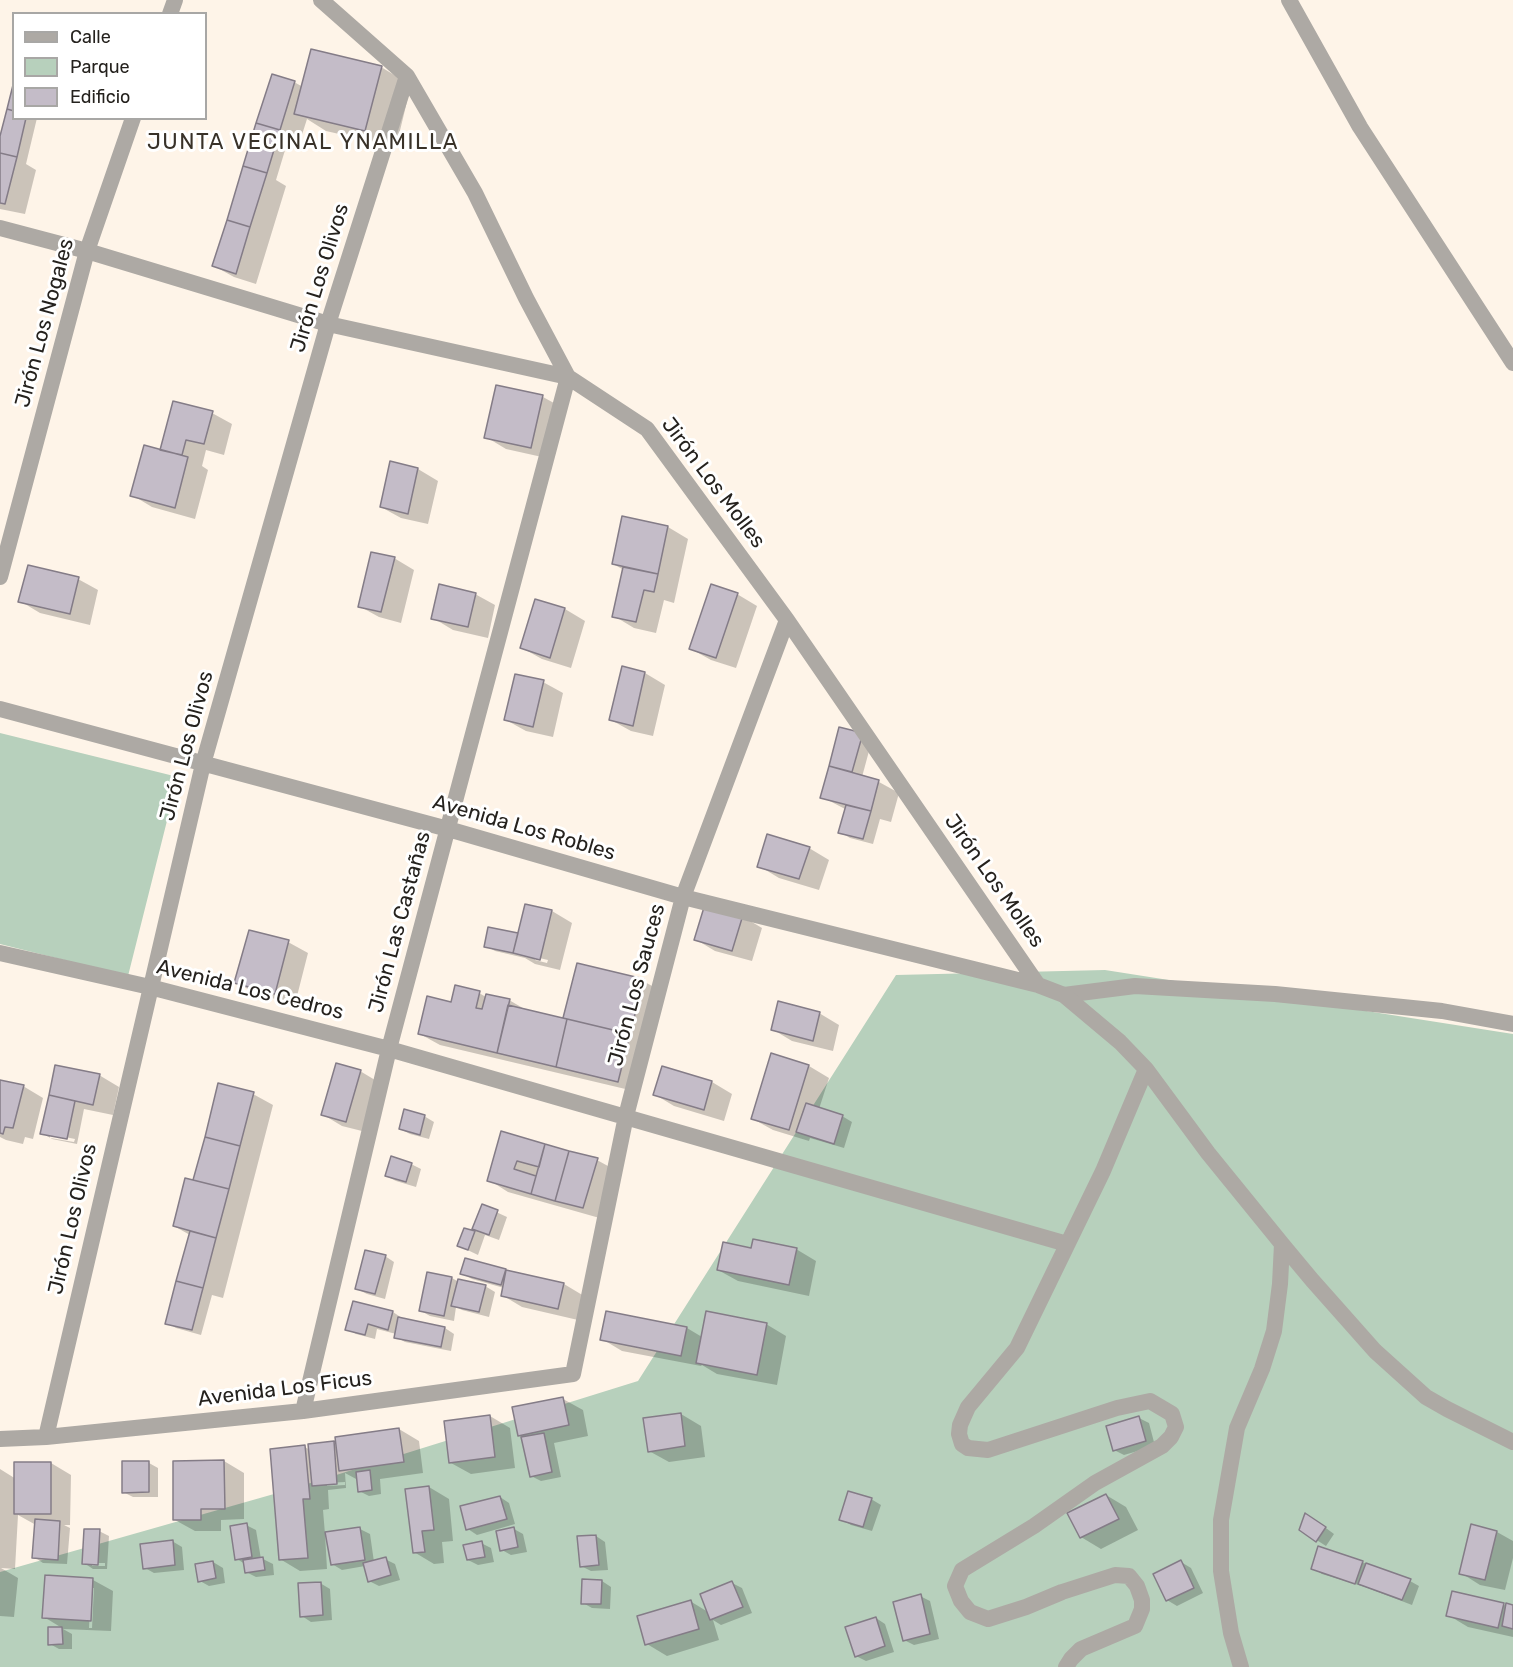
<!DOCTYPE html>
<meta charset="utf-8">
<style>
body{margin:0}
#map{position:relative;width:1513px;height:1667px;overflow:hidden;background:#fef4e8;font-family:Rubik,sans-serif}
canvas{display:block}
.legend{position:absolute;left:12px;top:12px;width:195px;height:108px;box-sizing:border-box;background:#fff;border:2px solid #a8a7a5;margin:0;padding:8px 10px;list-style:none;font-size:18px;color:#25221e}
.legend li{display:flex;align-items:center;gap:12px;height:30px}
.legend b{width:30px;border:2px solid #a8a7a5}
</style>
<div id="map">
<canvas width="1513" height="1667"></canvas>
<ul class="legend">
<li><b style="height:8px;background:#ada9a4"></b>Calle</li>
<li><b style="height:16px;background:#b7d0bc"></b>Parque</li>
<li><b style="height:16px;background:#c4bcc8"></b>Edificio</li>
</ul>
</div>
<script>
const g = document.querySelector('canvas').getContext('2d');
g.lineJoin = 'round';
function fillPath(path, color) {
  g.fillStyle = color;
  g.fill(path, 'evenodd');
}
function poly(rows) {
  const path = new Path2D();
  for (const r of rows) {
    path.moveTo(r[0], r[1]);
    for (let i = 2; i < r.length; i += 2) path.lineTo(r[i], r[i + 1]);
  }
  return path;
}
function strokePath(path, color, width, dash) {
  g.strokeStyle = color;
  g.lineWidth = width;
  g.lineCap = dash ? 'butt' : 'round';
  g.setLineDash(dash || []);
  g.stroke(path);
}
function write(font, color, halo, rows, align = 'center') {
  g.font = font + ' Rubik,sans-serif';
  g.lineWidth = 6;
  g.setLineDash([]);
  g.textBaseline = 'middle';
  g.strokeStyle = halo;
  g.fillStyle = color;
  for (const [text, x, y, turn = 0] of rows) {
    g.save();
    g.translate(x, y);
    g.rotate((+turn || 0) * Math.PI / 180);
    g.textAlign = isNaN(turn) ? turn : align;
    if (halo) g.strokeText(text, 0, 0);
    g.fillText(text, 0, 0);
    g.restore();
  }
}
fillPath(poly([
 [0,733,178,777,128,976,0,944],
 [1105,970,1513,1034,1513,1667,0,1667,0,1572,288,1490,638,1381,896,975]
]), '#b7d0bc');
fillPath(poly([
 [381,67,411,85,396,147,326,131,307,119,300,141,289,137,276,180,286,186,256,284,234,277,214,266,294,82,303,87],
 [14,118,37,118,26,164,36,170,25,214,0,209,0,143],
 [497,387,543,397,563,408,551,459,506,449,486,437],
 [212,413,232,424,224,455,206,450,202,466,208,470,195,519,152,507,132,495,161,452],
 [418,469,438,481,428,524,401,518,381,507],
 [623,518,668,527,688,539,674,603,664,600,656,633,634,628,614,616,624,570,613,564],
 [394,558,414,570,401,623,379,617,359,606],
 [78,579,98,590,90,625,40,613,20,601],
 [475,594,495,605,488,638,453,630,433,618],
 [737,594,757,606,736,668,711,660,691,649],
 [565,609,585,621,571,668,542,659,522,648],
 [623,668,645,673,665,685,653,736,631,731,611,720],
 [543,682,563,693,553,737,526,731,506,720],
 [840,729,872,740,862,777,879,782,899,793,891,822,880,819,873,844,850,838,840,832,847,810,822,797],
 [809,848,829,860,819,890,779,878,759,866],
 [527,906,552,911,572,923,560,970,535,964,525,958,495,951,486,946,518,934],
 [535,957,548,960,547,963,535,960],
 [742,916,762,928,752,961,715,951,695,939],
 [288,942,308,953,295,1004,256,994,236,982],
 [578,965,643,981,663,992,638,1092,440,1045,420,1034,452,1004,479,993,486,997,509,1000,528,1011,564,1020],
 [819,1013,839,1025,833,1051,792,1041,772,1029],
 [772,1055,809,1066,829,1078,819,1109,842,1116,852,1122,844,1148,810,1138,809,1141,773,1130,753,1119],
 [56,1066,99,1075,119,1087,113,1115,84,1109,77,1144,52,1139,42,1133],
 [50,1134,75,1139,74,1142,50,1138],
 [663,1068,712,1082,732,1094,724,1121,674,1106,654,1094],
 [360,1071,380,1083,366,1132,342,1126,322,1114],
 [0,1081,23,1086,43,1098,33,1139,25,1137,23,1144,6,1140,0,1137],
 [219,1085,253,1094,273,1105,223,1298,212,1295,201,1335,176,1328,167,1323,190,1235,174,1226,194,1181],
 [424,1116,434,1122,429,1139,410,1134,400,1129],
 [502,1133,597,1160,617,1171,603,1219,508,1192,489,1180],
 [411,1164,421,1169,416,1187,396,1181,386,1176],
 [483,1206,507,1217,499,1240,485,1235,478,1255,459,1246,473,1232],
 [796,1249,816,1261,809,1296,738,1281,718,1270],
 [385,1256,394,1262,385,1299,367,1294,357,1289],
 [505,1270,564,1284,584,1296,578,1320,522,1307,502,1295,504,1288,472,1279,462,1274],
 [452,1278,457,1281,485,1286,495,1292,489,1317,462,1310,456,1307,454,1321,430,1316,421,1311],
 [354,1302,393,1312,402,1318,402,1319,445,1328,454,1334,451,1351,405,1342,396,1337,396,1334,377,1329,375,1339,356,1334,347,1329],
 [766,1324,786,1336,777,1385,717,1374,702,1365,701,1366,622,1351,602,1339,687,1328,702,1337],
 [563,1399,583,1410,588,1436,554,1443,561,1477,541,1481,531,1476,523,1437,519,1435],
 [681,1414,701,1426,705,1457,669,1462,649,1451],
 [490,1416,510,1428,515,1468,471,1474,451,1463],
 [1139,1418,1149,1423,1155,1446,1124,1455,1114,1450],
 [399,1429,419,1441,423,1473,380,1479,381,1494,369,1496,359,1491,358,1480,345,1473,346,1488,328,1490,329,1509,323,1510,325,1534,360,1529,370,1534,374,1562,385,1559,395,1564,400,1580,379,1586,369,1581,365,1566,342,1570,332,1564,327,1534,325,1534,327,1569,300,1571,280,1559,305,1447,310,1450,334,1443,337,1445],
 [345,1482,345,1485,327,1486,327,1483],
 [224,1461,244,1473,244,1519,221,1520,221,1531,195,1531,175,1520],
 [51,1463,71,1475,70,1525,64,1525,70,1528,67,1564,43,1563,34,1557,36,1525,18,1515,15,1569,1,1568,18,1578,14,1617,0,1616,0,1469,16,1479],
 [149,1463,158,1468,158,1497,133,1497,123,1492],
 [429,1487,449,1499,453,1541,442,1542,444,1563,434,1564,414,1552],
 [1106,1495,1126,1507,1138,1530,1101,1549,1081,1537],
 [500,1497,509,1503,515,1524,477,1535,468,1529],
 [871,1499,881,1505,872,1531,851,1525,841,1519],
 [1315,1520,1334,1534,1326,1546,1301,1530],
 [246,1525,256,1530,261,1559,263,1559,273,1564,274,1575,256,1577,246,1572,245,1564,237,1559],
 [514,1529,523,1534,527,1552,511,1555,502,1550],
 [99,1531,109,1536,107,1569,93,1569,84,1563],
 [92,1563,105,1563,105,1566,92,1566],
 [1497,1532,1513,1541,1513,1558,1505,1590,1480,1585,1461,1573],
 [596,1536,605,1542,608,1570,591,1571,581,1566],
 [172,1541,182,1547,184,1570,154,1573,145,1568],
 [481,1543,491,1548,494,1562,478,1565,468,1560],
 [213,1562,223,1568,225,1583,209,1586,200,1581],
 [1181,1562,1191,1568,1203,1593,1177,1606,1167,1600],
 [1362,1562,1410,1581,1419,1586,1412,1605,1365,1587,1322,1574,1313,1568],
 [93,1580,113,1591,111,1631,63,1629,72,1634,72,1649,59,1649,50,1644,49,1628,62,1628,44,1617],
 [91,1588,94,1588,92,1628,89,1628],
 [602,1581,611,1587,610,1609,592,1608,583,1603],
 [320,1583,330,1589,332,1620,311,1622,302,1616],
 [732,1583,742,1588,752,1613,721,1625,713,1620,719,1640,667,1656,647,1644,690,1601,708,1612],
 [920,1596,930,1601,939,1639,914,1645,904,1640],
 [1503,1604,1507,1607,1513,1606,1513,1637,1468,1627,1448,1615],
 [876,1618,885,1624,894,1652,866,1661,856,1656]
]), '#0003');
const building = poly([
 [311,49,382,66,365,131,294,114,311,49],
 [272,74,295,81,280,130,256,123,272,74],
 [14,81,14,111,7,109,14,81],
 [7,109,14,111,14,118,26,118,17,157,0,153,0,136,7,109],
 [256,123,280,130,267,173,243,166,256,123],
 [0,153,17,157,5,204,0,203,0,153],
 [243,166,267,173,250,227,227,220,243,166],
 [227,220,250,227,236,274,212,266,227,220],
 [496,385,543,395,531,448,484,438,496,385],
 [173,401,213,411,204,444,186,440,182,455,160,450,173,401],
 [144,445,188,457,175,508,130,496,144,445],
 [390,461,418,468,408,514,380,507,390,461],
 [622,516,668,526,658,574,612,564,622,516],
 [371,552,395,557,381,612,358,607,371,552],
 [28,565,79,577,70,614,18,602,28,565],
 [623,567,658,574,654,592,644,590,636,622,612,617,623,567],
 [439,584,476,593,468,627,431,619,439,584],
 [711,584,738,593,716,658,689,649,711,584],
 [535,599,565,608,550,658,520,648,535,599],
 [622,666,645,672,633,726,609,720,622,666],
 [515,674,544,680,533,727,504,720,515,674],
 [839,727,863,733,852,772,829,766,839,727],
 [829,766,879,780,871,811,820,798,829,766],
 [846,805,871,811,863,839,838,833,846,805],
 [767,834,810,847,799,879,757,867,767,834],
 [525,904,552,910,540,960,513,953,525,904],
 [705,904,743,915,732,951,694,940,705,904],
 [488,927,518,933,513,953,484,947,488,927],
 [249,930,289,940,275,994,234,983,249,930],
 [577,963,644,979,630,1034,563,1018,577,963],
 [455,985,480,991,476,1008,482,1009,486,994,510,999,497,1053,418,1034,427,996,451,1002,455,985],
 [778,1001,820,1012,813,1041,771,1030,778,1001],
 [508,1005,567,1019,556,1067,497,1053,508,1005],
 [567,1019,630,1034,618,1082,556,1067,567,1019],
 [771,1053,809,1065,789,1130,751,1119,771,1053],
 [336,1063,361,1070,346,1122,321,1115,336,1063],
 [55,1065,100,1074,93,1105,49,1095,55,1065],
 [662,1066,712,1081,704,1110,653,1095,662,1066],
 [0,1080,24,1085,13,1128,5,1127,3,1134,0,1133,0,1080],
 [218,1083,254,1092,240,1146,205,1137,218,1083],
 [49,1095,75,1101,67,1139,40,1134,49,1095],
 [806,1103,843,1115,834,1144,796,1132,806,1103],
 [404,1109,425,1115,420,1135,399,1129,404,1109],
 [501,1131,545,1144,539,1167,517,1161,514,1169,536,1176,531,1194,487,1181,501,1131],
 [205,1137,240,1146,229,1189,193,1180,205,1137],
 [545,1144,569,1151,555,1201,531,1194,545,1144],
 [569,1151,598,1158,583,1208,555,1201,569,1151],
 [391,1156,412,1163,406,1182,385,1176,391,1156],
 [185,1178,229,1189,216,1238,173,1226,185,1178],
 [482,1204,498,1210,489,1235,472,1229,482,1204],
 [464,1228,475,1231,468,1250,457,1246,464,1228],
 [190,1231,216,1238,203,1288,176,1281,190,1231],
 [753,1239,797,1248,789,1285,717,1270,723,1242,751,1248,753,1239],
 [365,1250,386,1255,375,1294,355,1289,365,1250],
 [465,1258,506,1269,501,1285,460,1274,465,1258],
 [506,1270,564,1283,558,1309,501,1296,506,1270],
 [427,1272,452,1277,444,1316,419,1311,427,1272],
 [458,1279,486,1285,479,1312,451,1306,458,1279],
 [176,1281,203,1288,192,1330,165,1324,176,1281],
 [353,1301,393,1311,388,1330,368,1324,365,1335,345,1330,353,1301],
 [606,1311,687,1327,681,1356,600,1340,606,1311],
 [706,1311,767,1323,757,1375,696,1363,706,1311],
 [398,1317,445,1327,441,1347,394,1338,398,1317],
 [563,1397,569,1425,518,1436,512,1407,563,1397],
 [681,1413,685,1446,648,1452,643,1418,681,1413],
 [490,1415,495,1457,449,1463,444,1421,490,1415],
 [1139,1416,1146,1441,1113,1451,1106,1426,1139,1416],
 [399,1428,404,1462,339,1471,335,1437,399,1428],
 [544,1433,552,1472,530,1477,521,1437,544,1433],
 [334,1441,337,1484,312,1486,308,1444,334,1441],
 [305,1445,310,1499,303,1499,308,1558,279,1560,270,1449,305,1445],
 [224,1460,225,1509,201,1509,201,1520,173,1520,173,1461,224,1460],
 [122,1461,149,1461,149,1492,122,1493,122,1461],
 [14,1462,51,1462,51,1514,14,1514,14,1462],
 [370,1470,372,1490,358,1492,356,1472,370,1470],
 [429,1486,434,1530,422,1531,425,1552,413,1553,405,1489,429,1486],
 [848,1491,872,1498,863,1527,839,1520,848,1491],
 [1106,1494,1119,1519,1080,1538,1067,1513,1106,1494],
 [500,1496,507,1519,466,1530,460,1506,500,1496],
 [1305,1513,1326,1527,1316,1542,1299,1530,1305,1513],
 [35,1519,60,1521,58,1560,32,1558,35,1519],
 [247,1523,252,1557,235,1560,230,1526,247,1523],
 [1471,1524,1497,1531,1485,1580,1459,1574,1471,1524],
 [360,1527,365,1560,331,1565,325,1532,360,1527],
 [514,1527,518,1547,500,1551,496,1531,514,1527],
 [84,1529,100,1529,98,1565,82,1564,84,1529],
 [596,1535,599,1565,580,1567,577,1536,596,1535],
 [173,1540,175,1565,143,1569,140,1544,173,1540],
 [482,1541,485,1557,467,1560,463,1545,482,1541],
 [1318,1546,1363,1561,1355,1584,1311,1569,1318,1546],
 [263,1557,265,1570,245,1573,243,1560,263,1557],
 [386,1557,391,1575,368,1582,363,1563,386,1557],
 [1181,1560,1194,1588,1166,1601,1153,1574,1181,1560],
 [213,1561,216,1578,198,1582,195,1564,213,1561],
 [1366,1563,1411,1579,1402,1600,1358,1584,1366,1563],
 [45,1575,93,1578,91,1621,42,1618,45,1575],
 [582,1579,602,1580,601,1604,581,1604,582,1579],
 [732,1581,743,1607,710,1620,700,1594,732,1581],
 [321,1582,323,1615,300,1617,298,1583,321,1582],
 [1452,1591,1504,1603,1498,1628,1446,1616,1452,1591],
 [921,1594,930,1634,903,1641,893,1602,921,1594],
 [691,1600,699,1629,645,1645,637,1616,691,1600],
 [1506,1603,1513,1605,1513,1629,1502,1626,1506,1603],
 [876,1617,885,1646,855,1657,845,1627,876,1617],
 [48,1627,62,1627,63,1644,48,1645,48,1627]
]);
fillPath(building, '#c4bcc8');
strokePath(building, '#847c87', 1.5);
strokePath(poly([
 [1064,995,1135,986,1275,994,1442,1011,1513,1024]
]), '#ada9a4', 16);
strokePath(poly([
 [321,0,407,76,475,193,526,298,568,377,647,429,787,620,1038,985],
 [1289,0,1360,127,1513,363],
 [170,14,175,0],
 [0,228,87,251,328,324,568,377,389,1049,303,1411],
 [0,577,87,251,133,118],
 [0,709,448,829,683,897,1038,985,1064,995,1120,1042,1146,1069,1208,1153,1282,1244,1312,1280,1375,1351,1426,1397,1447,1409,1513,1442],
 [0,953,150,987,389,1049,1067,1244],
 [46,1437,203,764,328,324,407,76],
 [0,1439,46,1437,303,1411,573,1374,626,1116,683,897,787,620],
 [1066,1667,1071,1659,1081,1649,1135,1626,1142,1609,1142,1600,1137,1586,1129,1576,1115,1575,1062,1592,1026,1607,988,1619,970,1612,961,1601,955,1586,962,1570,1034,1526,1095,1483,1162,1446,1171,1437,1176,1427,1172,1414,1150,1401,1117,1408,988,1450,968,1448,962,1444,959,1434,960,1425,968,1407,1017,1348,1103,1171,1146,1069],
 [1241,1667,1231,1633,1221,1571,1221,1520,1237,1428,1262,1369,1274,1331,1280,1284,1282,1244]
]), '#ada9a4', 16);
write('21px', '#25221e', '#fff', [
 ["Jirón Los Olivos",320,278,-73],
 ["Jirón Los Nogales",45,323,-75],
 ["Jirón Los Molles",713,483,53],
 ["Jirón Los Olivos",187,746,-75],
 ["Avenida Los Robles",524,828,16],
 ["Jirón Los Molles",994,881,55],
 ["Jirón Las Castañas",400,922,-75],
 ["Jirón Los Sauces",637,985,-75],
 ["Avenida Los Cedros",250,990,14],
 ["Jirón Los Olivos",73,1219,-77],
 ["Avenida Los Ficus",285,1389,-7]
]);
g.letterSpacing = '1.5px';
write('22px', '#393229', '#fff', [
 ["JUNTA VECINAL YNAMILLA",303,143]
]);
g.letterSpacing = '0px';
</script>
